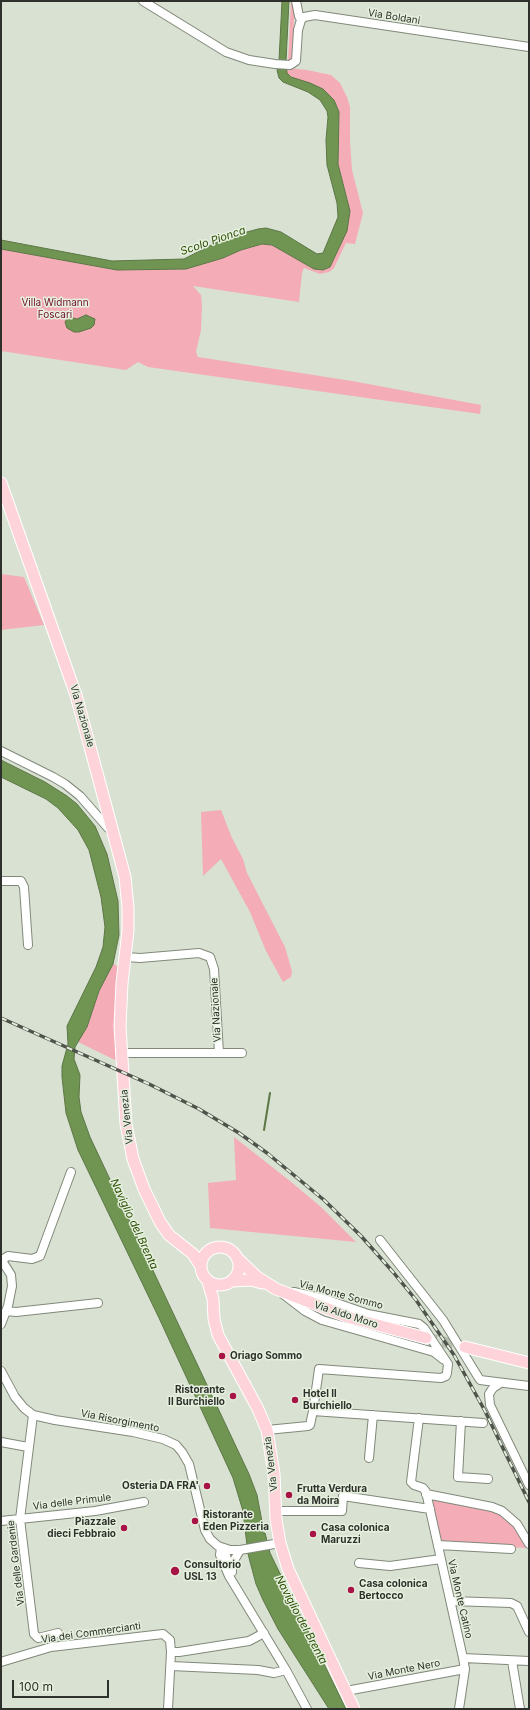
<!DOCTYPE html>
<style>
body{margin:0}
#map{position:relative;width:530px;height:1710px;overflow:hidden;background:#d9e2d2;font-family:Inter,sans-serif}
canvas{display:block}
.frame{position:absolute;inset:0;border:2px solid #2e312b;pointer-events:none}
.scale{position:absolute;left:12px;top:1680px;width:97px;height:18px;box-sizing:border-box;border:2px solid #2e312b;border-top:0;padding-left:5px;font-size:12px;line-height:14px;white-space:nowrap;color:#2e312b;-webkit-text-stroke:3px #e6f0df;paint-order:stroke}
</style>
<div id="map">
<canvas width="530" height="1710"></canvas>
<div class="frame"></div>
<div class="scale">100 m</div>
</div>
<script>
const g = document.querySelector('canvas').getContext('2d');
g.lineJoin = 'round';
function fillPath(path, color) {
  g.fillStyle = color;
  g.fill(path, 'evenodd');
}
function poly(rows) {
  const path = new Path2D();
  for (const r of rows) {
    if (r.length === 3) {
      path.moveTo(r[0] + r[2], r[1]);
      path.arc(r[0], r[1], r[2], 0, 2 * Math.PI);
      continue;
    }
    path.moveTo(r[0], r[1]);
    for (let i = 2; i < r.length; i += 2) path.lineTo(r[i], r[i + 1]);
  }
  return path;
}
function strokePath(path, color, width, dash) {
  g.strokeStyle = color;
  g.lineWidth = width;
  g.lineCap = dash ? 'butt' : 'round';
  g.setLineDash(dash || []);
  g.stroke(path);
}
function write(font, color, halo, rows, align = 'center') {
  g.font = font + ' Inter,sans-serif';
  g.lineWidth = 3;
  g.setLineDash([]);
  g.textBaseline = 'middle';
  g.strokeStyle = halo;
  g.fillStyle = color;
  for (const [text, x, y, turn = 0] of rows) {
    g.save();
    g.translate(x, y);
    g.rotate((+turn || 0) * Math.PI / 180);
    g.textAlign = isNaN(turn) ? turn : align;
    if (halo) g.strokeText(text, 0, 0);
    g.fillText(text, 0, 0);
    g.restore();
  }
}
fillPath(poly([
 [291,1,295,1,292,57,291,60,288,62],
 [286,68,307,70,331,75,340,83,347,97,350,107,350,141,352,170,363,213,355,244,346,243,334,268,329,272,320,274,304,268,302,273,299,302,193,286,201,295,202,305,201,330,196,352,198,357,352,381,481,405,480,414,148,367,138,362,126,370,1,351,1,249,117,270,186,269,223,258,241,250,262,244,272,245,314,269,330,267,338,250,348,201,338,164,339,112,334,100,329,95,317,86,291,77,287,73],
 [1,574,24,577,44,625,1,630],
 [221,810,232,838,243,859,247,873,285,947,292,971,291,977,283,982,266,951,250,912,221,859,203,876,201,812],
 [113,964,120,967,117,1061,78,1042,87,1027,99,991],
 [234,1137,290,1181,321,1207,356,1242,210,1228,208,1183,236,1180],
 [434,1499,499,1513,509,1520,520,1533,527,1548,444,1544,441,1542,432,1502]
]), '#f4acb6');
const water = poly([
 [282,1,289,1,286,61,287,73,291,77,310,83,323,89,334,100,339,112,338,164,350,211,347,231,330,267,323,270,314,269,272,245,262,244,241,250,223,258,186,269,117,270,1,249,1,240,112,261,184,259,225,238,258,229,266,228,281,232,317,254,323,253,338,217,337,203,327,165,326,140,328,117,327,111,320,100,308,92,283,82,279,78,277,70,279,61,282,1],
 [86,315,95,319,94,325,91,328,79,332,74,332,67,328,65,322,67,319,69,317,77,319,86,315],
 [1,760,45,782,67,796,77,804,95,826,107,854,118,901,119,935,113,964,99,991,87,1027,75,1047,74,1059,80,1075,79,1097,81,1112,90,1137,249,1474,257,1495,263,1527,262,1528,263,1533,265,1533,270,1553,346,1709,329,1709,278,1629,263,1600,256,1584,248,1554,243,1511,233,1478,159,1318,78,1150,66,1113,62,1077,62,1066,68,1044,67,1026,96,967,103,947,105,927,101,897,89,850,78,830,58,808,46,799,1,777,1,760]
]);
fillPath(water, '#709452');
strokePath(water, '#5c7646', 1);
strokePath(poly([
 [264,1130,270,1093]
]), '#5c7646', 2);
strokePath(poly([
 [426,1338,465,1347]
]), '#b7bfb1', 11, [11, 5.5]);
const minor = poly([
 [143,1,226,52,249,60,275,64,290,65,296,61,298,30,301,20,304,17,315,15,529,47],
 [296,1,299,16,301,20],
 [1,751,53,777,65,784,80,796,108,828,113,828],
 [1,881,21,881,24,887,28,945],
 [126,957,140,958,199,953,210,957,214,969,219,1053],
 [122,1053,242,1053],
 [380,1240,443,1320,480,1380,529,1386],
 [1,1259,11,1275,12,1286,8,1306,1,1324],
 [2,1260,8,1256,32,1259,40,1256,71,1172],
 [294,1292,325,1299,368,1314,419,1324,424,1328,448,1364,447,1373,446,1376,441,1378,319,1369,313,1411],
 [283,1294,305,1311,322,1320,434,1352,443,1359],
 [6,1311,16,1312,98,1303],
 [1,1371,15,1397,24,1408,33,1415,55,1420,133,1432,163,1439,176,1445,182,1452,189,1464,205,1530,210,1539,218,1546,230,1550,240,1550,280,1543],
 [499,1384,493,1388,489,1394,490,1405,529,1485],
 [33,1415,20,1519,34,1634,38,1638,58,1633],
 [419,1418,411,1482,414,1485,423,1488,426,1492,463,1658,465,1669,459,1709],
 [461,1421,458,1477,488,1479],
 [267,1430,308,1426,310,1425,313,1411,483,1423],
 [1,1442,28,1447],
 [369,1458,373,1415],
 [426,1494,492,1507,502,1511,517,1524,529,1544],
 [276,1511,342,1511,343,1496,430,1509],
 [1,1521,95,1511,144,1502],
 [438,1545,511,1549],
 [221,1547,220,1555,229,1576,286,1670,307,1709],
 [224,1548,230,1570],
 [359,1563,390,1566,441,1559],
 [232,1572,232,1564,240,1550],
 [451,1601,511,1603,517,1606,529,1632],
 [463,1658,529,1661],
 [512,1661,520,1709],
 [1,1662,51,1647,163,1634,170,1640,171,1652,179,1652,249,1641,264,1633],
 [171,1666,258,1670,274,1673,286,1670],
 [346,1691,465,1669],
 [168,1709,171,1652]
]);
const major = poly([
 [1,483,76,695,125,877,128,908,128,931,122,983,120,1026,126,1124,133,1159,144,1189,160,1222,169,1235,193,1254,200,1265],
 [220,1266,19],
 [237,1258,257,1277,276,1289,351,1318,426,1338],
 [232,1281,251,1280,262,1283],
 [208,1282,213,1299,214,1319,218,1335,258,1409,267,1430,274,1474,276,1519,280,1543,288,1569,354,1709],
 [465,1347,529,1363]
]);
strokePath(minor, '#80897a', 10);
strokePath(major, '#fff', 13);
strokePath(minor, '#fff', 8);
strokePath(major, '#fed4da', 11);
const rail = poly([
 [1,1018,149,1084,199,1109,239,1133,267,1153,324,1200,361,1236,393,1272,416,1300,454,1355,485,1411,529,1502]
]);
strokePath(rail, '#4f534b', 3.5);
strokePath(rail, '#e6f0df', 2, [6]);
for (const [x, y, r, color] of [
 [222,1356,4,"#a81345"],
 [233,1396,4,"#a81345"],
 [295,1400,4,"#a81345"],
 [207,1486,4,"#a81345"],
 [289,1495,4,"#a81345"],
 [195,1521,4,"#a81345"],
 [124,1528,4,"#a81345"],
 [313,1534,4,"#a81345"],
 [175,1571,5,"#a81345"],
 [351,1590,4,"#a81345"]
]) {
  const dot = new Path2D();
  dot.arc(x, y, r, 0, 2 * Math.PI);
  g.fillStyle = color;
  g.fill(dot);
  strokePath(dot, '#e6f0df', 1.5);
}
write('10px', '#2e312b', '#e6f0df', [
 ["Via Boldani",394,17,9],
 ["Via Nazionale",82,716,74],
 ["Via Nazionale",216,1010,-93],
 ["Via Venezia",127,1117,-96],
 ["Via Monte Sommo",341,1295,15],
 ["Via Aldo Moro",346,1315,18],
 ["Via Risorgimento",120,1421,11],
 ["Via Venezia",271,1464,-97],
 ["Via delle Primule",72,1502,-7],
 ["Via delle Gardenie",16,1563,-97],
 ["Via Monte Catino",460,1599,77],
 ["Via dei Commercianti",91,1633,-8],
 ["Via Monte Nero",404,1670,-11]
]);
write('10px', '#71102d', '#e6f0df', [
 ["Villa Widmann",55,303],
 ["Foscari",55,315]
]);
write('bold 10px', '#2e312b', '#e6f0df', [
 ["Oriago Sommo",230,1356],
 ["Ristorante",225,1390,"right"],
 ["Il Burchiello",225,1402,"right"],
 ["Hotel Il",303,1394],
 ["Burchiello",303,1406],
 ["Osteria DA FRA'",199,1486,"right"],
 ["Frutta Verdura",297,1489],
 ["da Moira",297,1501],
 ["Ristorante",203,1515],
 ["Eden Pizzeria",203,1527],
 ["Piazzale",116,1522,"right"],
 ["dieci Febbraio",116,1534,"right"],
 ["Casa colonica",321,1528],
 ["Maruzzi",321,1540],
 ["Consultorio",184,1565],
 ["USL 13",184,1577],
 ["Casa colonica",359,1584],
 ["Bertocco",359,1596]
], 'left');
write('italic 11px', '#2e5005', '#e6f0df', [
 ["Scolo Pionca",213,241,-19],
 ["Naviglio del Brenta",134,1224,65],
 ["Naviglio del Brenta",301,1620,62]
]);
</script>
